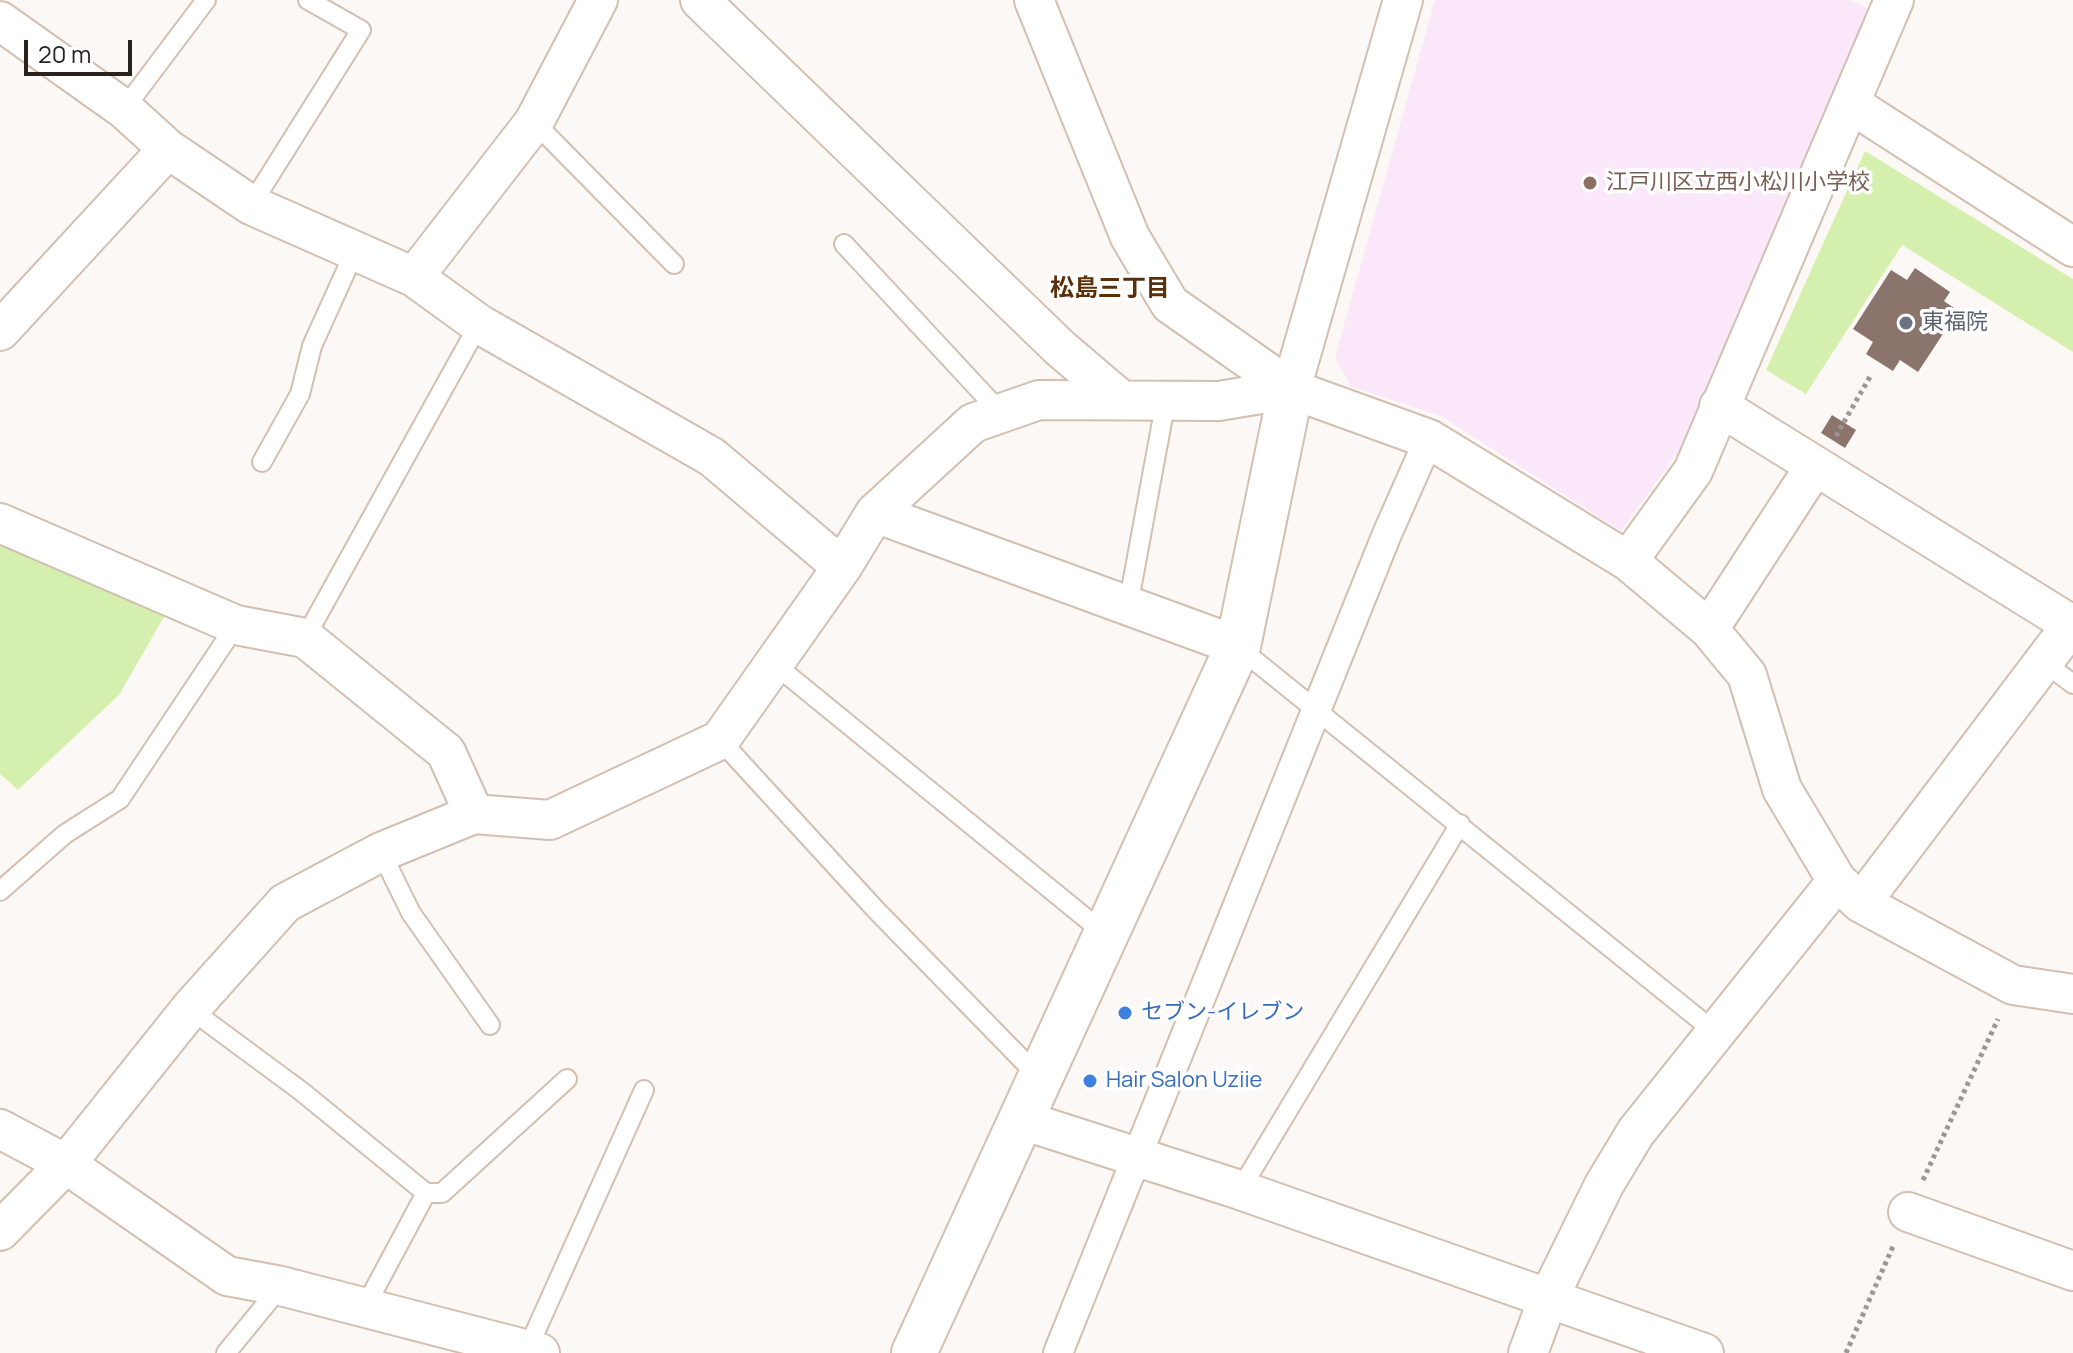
<!DOCTYPE html>
<meta charset="utf-8">
<style>
body{margin:0}
#map{position:relative;width:2073px;height:1353px;overflow:hidden;background:#fcf8f5;font-family:Manrope,sans-serif}
canvas{display:block}
.scale{position:absolute;left:24px;top:40px;width:108px;height:36px;box-sizing:border-box;border:4px solid #29211b;border-top:0;padding-left:10px;font-size:24px;line-height:28px;white-space:nowrap;color:#29211b;-webkit-text-stroke:6px #fff;paint-order:stroke}
</style>
<div id="map">
<canvas width="2073" height="1353"></canvas>
<div class="scale">20 m</div>
</div>
<script>
const g = document.querySelector('canvas').getContext('2d');
g.lineJoin = 'round';
function fillPath(path, color) {
  g.fillStyle = color;
  g.fill(path, 'evenodd');
}
function poly(rows) {
  const path = new Path2D();
  for (const r of rows) {
    path.moveTo(r[0], r[1]);
    for (let i = 2; i < r.length; i += 2) path.lineTo(r[i], r[i + 1]);
  }
  return path;
}
function strokePath(path, color, width, dash) {
  g.strokeStyle = color;
  g.lineWidth = width;
  g.lineCap = dash ? 'butt' : 'round';
  g.setLineDash(dash || []);
  g.stroke(path);
}
function write(font, color, halo, rows, align = 'center') {
  g.font = font + ' Manrope,"Noto Sans JP",sans-serif';
  g.lineWidth = 7;
  g.setLineDash([]);
  g.textBaseline = 'middle';
  g.strokeStyle = halo;
  g.fillStyle = color;
  for (const [text, x, y, turn = 0] of rows) {
    g.save();
    g.translate(x, y);
    g.rotate((+turn || 0) * Math.PI / 180);
    g.textAlign = isNaN(turn) ? turn : align;
    if (halo) g.strokeText(text, 0, 0);
    g.fillText(text, 0, 0);
    g.restore();
  }
}
fillPath(poly([
 [1435,0,1849,0,1872,10,1681,448,1621,531,1439,415,1351,387,1335,357]
]), '#fae8fa');
fillPath(poly([
 [1865,151,2073,279,2073,352,1902,245,1806,394,1766,370],
 [0,540,168,610,119,695,18,790,0,774]
]), '#d5f0ae');
fillPath(poly([
 [1915,268,1950,292,1944,301,1958,311,1918,372,1900,360,1893,371,1866,354,1873,342,1853,329,1891,270,1907,280],
 [1832,415,1856,430,1845,448,1821,433]
]), '#8a746c');
const service = poly([
 [124,109,206,0],
 [534,122,674,264],
 [251,205,361,30,308,0],
 [844,244,1001,413],
 [262,462,300,394,312,346,355,251],
 [1128,606,1166,400],
 [305,638,479,324],
 [1238,647,1715,1032],
 [773,663,1104,933],
 [2045,663,2073,684],
 [720,740,876,910,1039,1077],
 [381,852,411,913,490,1025],
 [0,891,65,834,120,799,236,625],
 [190,1009,301,1091,426,1193,365,1307],
 [1240,1190,1460,824],
 [426,1193,442,1193,567,1079],
 [528,1348,644,1090],
 [226,1353,281,1286]
]);
const pedestrian = poly([
 [1058,1353,1387,534,1429,439]
]);
const minor = poly([
 [700,0,1060,348,1121,400],
 [1034,0,1130,237,1170,304,1291,389,1429,439,1628,561,1709,629,1747,675,1782,789,1837,881,1861,903,2013,985,2073,994],
 [0,21,124,109,168,149,251,205,414,277,479,324,712,457,842,567],
 [1851,104,2073,247],
 [414,277,534,122,598,0],
 [0,331,168,149],
 [1291,389,1403,0],
 [1719,406,2072,625],
 [875,513,1238,646],
 [0,523,236,625,305,638,446,752,474,814],
 [1628,561,1693,471,1894,0],
 [1709,629,1815,466],
 [1861,903,2073,623],
 [1019,1119,1240,1190,1704,1353],
 [0,1129,66,1164,227,1276,281,1286,540,1353],
 [1908,1212,2073,1271],
 [0,1231,66,1164,190,1009,285,903,381,852,474,814,550,820,720,740,842,567,875,513,973,423,1039,400,1219,401,1291,389],
 [1528,1353,1548,1299,1604,1185,1636,1132,1837,881]
]);
const tertiary = poly([
 [914,1353,1238,646,1291,389]
]);
strokePath(service, '#d3bfb0', 22);
strokePath(pedestrian, '#d3bfb0', 32);
strokePath(minor, '#d3bfb0', 42);
strokePath(tertiary, '#d3bfb0', 48);
strokePath(poly([
 [1836,436,1871,375],
 [1923,1180,1998,1019],
 [1846,1353,1894,1244]
]), '#9d9793', 5, [4, 4]);
strokePath(service, '#fff', 18);
strokePath(pedestrian, '#fff', 28);
strokePath(minor, '#fff', 38);
strokePath(tertiary, '#fff', 44);
for (const [x, y, r, color] of [
 [1590,183,8,"#8d6e63"],
 [1906,323,8,"#6b7280"],
 [1125,1013,8,"#3f7fe0"],
 [1090,1081,8,"#3f7fe0"]
]) {
  const dot = new Path2D();
  dot.arc(x, y, r, 0, 2 * Math.PI);
  g.fillStyle = color;
  g.fill(dot);
  strokePath(dot, '#fff', 3);
}
write('22px', '#785e54', '#fff', [
 ["江戸川区立西小松川小学校",1606,183]
], 'left');
write('22px', '#5b616d', '#fff', [
 ["東福院",1922,323]
], 'left');
write('22px', '#366cbe', '#fff', [
 ["セブン-イレブン",1141,1013],
 ["Hair Salon Uziie",1106,1081]
], 'left');
write('bold 24px', '#5b2f0a', '#fff', [
 ["松島三丁目",1110,289]
]);
</script>
